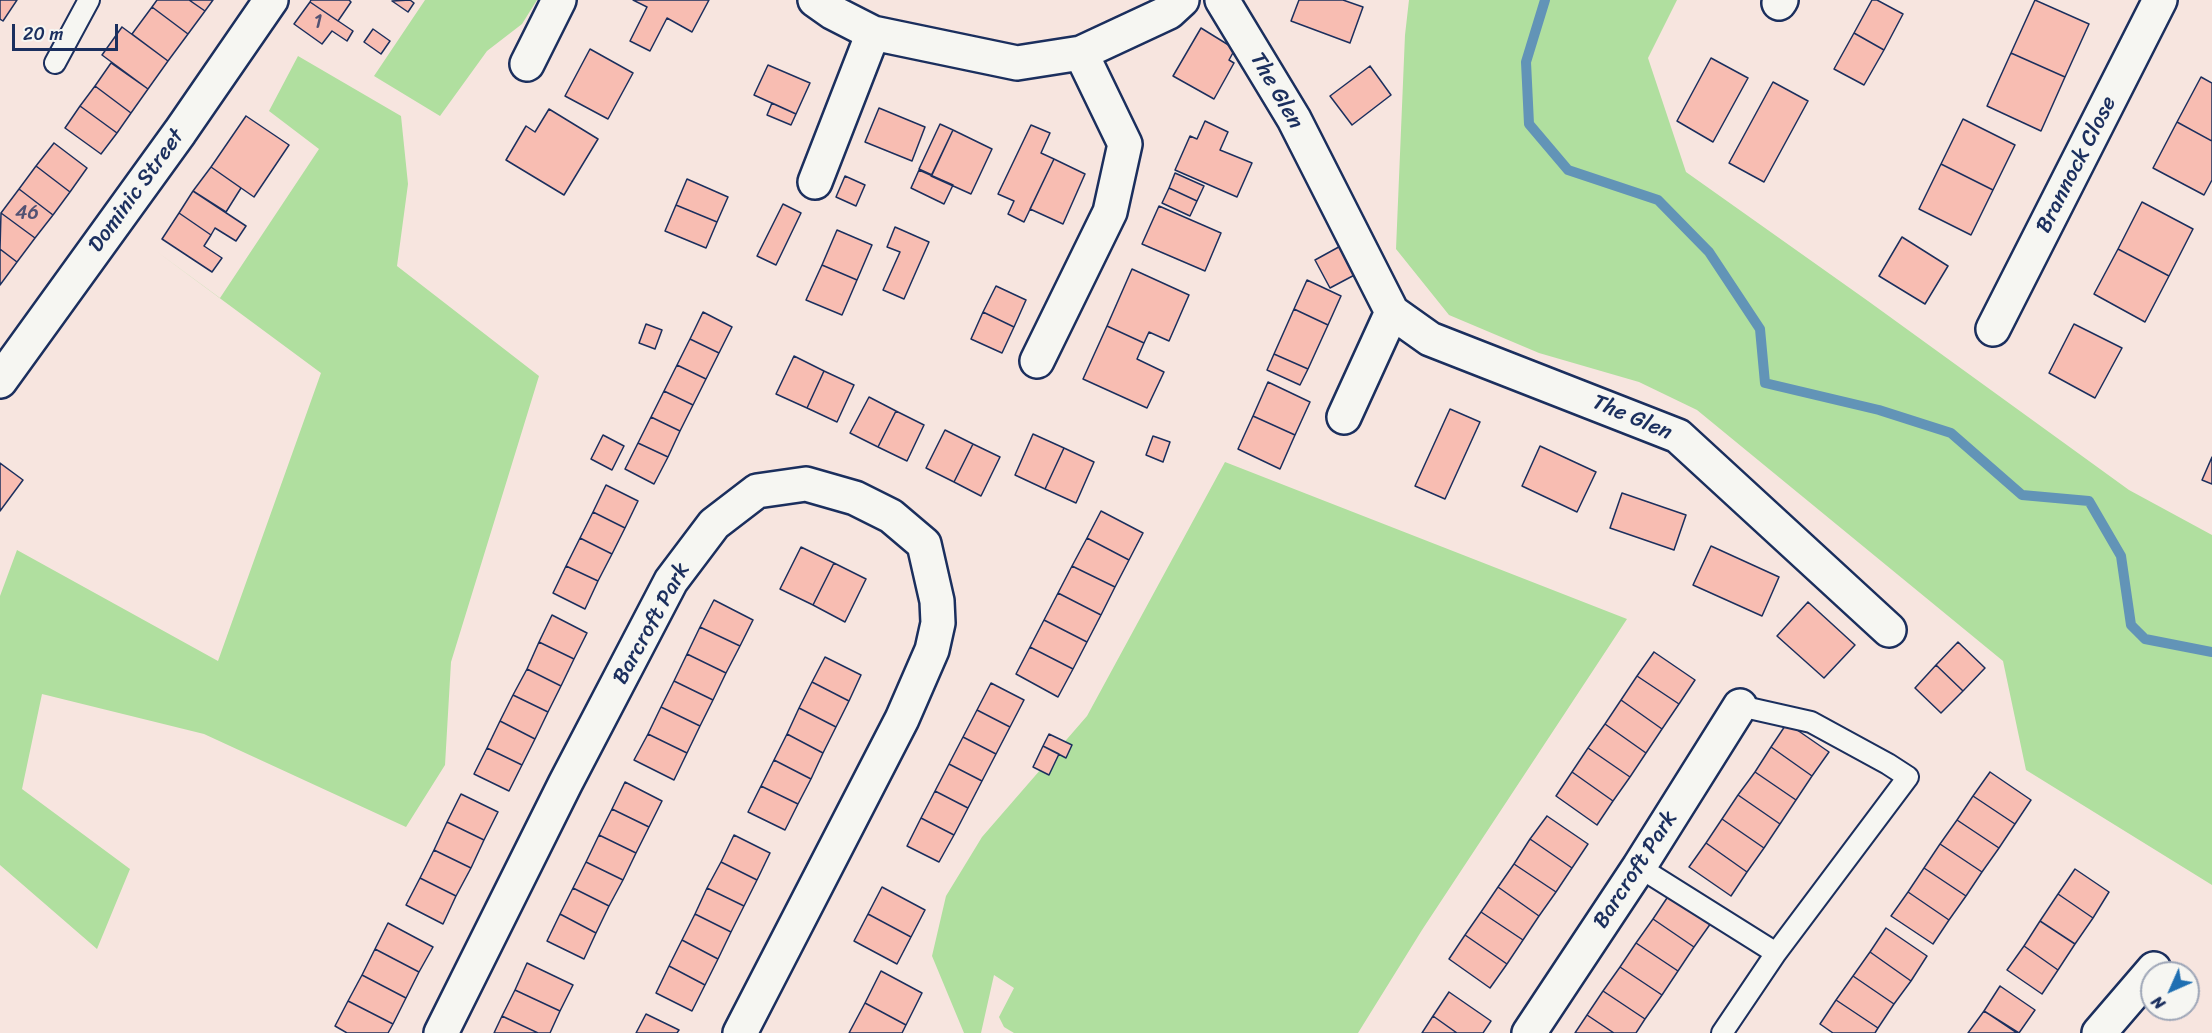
<!DOCTYPE html>
<style>
body{margin:0}
#map{position:relative;width:2212px;height:1033px;overflow:hidden;background:#f7e5df;font-family:Sriracha,sans-serif}
canvas{display:block}
.north{position:absolute;left:2140px;top:961px;width:60px;height:60px;box-sizing:border-box;background:#f6f6f2;border:2px solid #9ea6b7;border-radius:50%;rotate:225deg;font-size:16px;font-weight:700;line-height:24px;text-align:center;color:#1b2f5e}
.north::after{content:'';display:block;margin:auto;width:21px;height:27px;background:#1f6fb2;clip-path:polygon(50% 0,100% 100%,50% 72%,0 100%)}
.scale{position:absolute;left:12px;top:24px;width:106px;height:27px;box-sizing:border-box;border:3px solid #1b2f5e;border-top:0;padding-left:8px;font-size:18px;line-height:21px;white-space:nowrap;color:#1b2f5e;-webkit-text-stroke:4px #f6f6f2;paint-order:stroke}
</style>
<div id="map">
<canvas width="2212" height="1033"></canvas>
<div class="north">N</div>
<div class="scale">20 m</div>
</div>
<script>
const g = document.querySelector('canvas').getContext('2d');
g.lineJoin = 'round';
function fillPath(path, color) {
  g.fillStyle = color;
  g.fill(path, 'evenodd');
}
function poly(rows) {
  const path = new Path2D();
  for (const r of rows) {
    path.moveTo(r[0], r[1]);
    for (let i = 2; i < r.length; i += 2) path.lineTo(r[i], r[i + 1]);
  }
  return path;
}
function strokePath(path, color, width, dash) {
  g.strokeStyle = color;
  g.lineWidth = width;
  g.lineCap = dash ? 'butt' : 'round';
  g.setLineDash(dash || []);
  g.stroke(path);
}
function write(font, color, halo, rows, align = 'center') {
  g.font = font + ' Sriracha,sans-serif';
  g.lineWidth = 4.5;
  g.setLineDash([]);
  g.textBaseline = 'middle';
  g.strokeStyle = halo;
  g.fillStyle = color;
  for (const [text, x, y, turn = 0] of rows) {
    g.save();
    g.translate(x, y);
    g.rotate((+turn || 0) * Math.PI / 180);
    g.textAlign = isNaN(turn) ? turn : align;
    if (halo) g.strokeText(text, 0, 0);
    g.fillText(text, 0, 0);
    g.restore();
  }
}
fillPath(poly([
 [425,0,537,0,522,24,487,51,440,116,374,76],
 [1409,0,1677,0,1648,58,1686,172,1868,301,2129,490,2212,535,2212,885,2026,770,2003,661,1697,410,1639,382,1539,353,1449,315,1396,249,1405,35],
 [298,56,401,116,408,184,397,266,539,376,451,662,445,765,406,827,204,734,42,694,22,789,130,869,97,949,0,865,0,596,17,550,218,661,321,373,156,251,220,298,319,149,269,111],
 [1225,462,1627,619,1422,930,1358,1033,1014,1033,1004,1027,999,1017,1014,988,994,975,981,1033,964,1033,932,956,946,896,982,837,1087,716]
]), '#b0df9f');
strokePath(poly([
 [1545,0,1526,62,1529,124,1568,170,1658,200,1709,252,1760,329,1765,383,1879,410,1951,433,2022,495,2089,501,2121,556,2131,625,2145,639,2212,652]
]), '#6294b7', 10);
const building = poly([
 [0,0,17,0,3,21,0,19,0,0],
 [157,0,189,0,205,11,188,34,152,7,157,0],
 [189,0,213,0,205,11,189,0],
 [311,0,349,0,351,2,338,21,310,2,311,0],
 [410,0,414,3,408,12,392,1,410,0],
 [633,0,709,0,692,32,667,18,650,51,630,41,647,7,633,0],
 [1299,0,1343,0,1363,7,1350,43,1291,21,1299,0],
 [1872,0,1877,0,1903,14,1884,50,1854,33,1872,0],
 [2035,0,2089,24,2065,77,2011,53,2035,0],
 [310,2,353,31,347,41,332,31,322,44,294,24,310,2],
 [152,7,188,34,168,61,132,34,152,7],
 [122,27,168,61,148,89,102,55,122,27],
 [1201,28,1235,49,1229,60,1234,63,1214,99,1173,76,1201,28],
 [373,29,390,41,381,54,364,42,373,29],
 [1854,33,1884,50,1864,85,1834,69,1854,33],
 [590,49,633,73,608,119,565,96,590,49],
 [2011,53,2065,77,2041,131,1987,106,2011,53],
 [1711,58,1748,78,1713,142,1677,121,1711,58],
 [111,63,148,89,131,113,95,86,111,63],
 [768,65,810,83,796,114,754,95,768,65],
 [1370,66,1391,95,1352,125,1330,96,1370,66],
 [2201,77,2212,83,2212,141,2177,122,2201,77],
 [1773,82,1808,101,1764,182,1729,163,1773,82],
 [95,86,131,113,117,133,80,106,95,86],
 [772,103,796,114,791,125,767,115,772,103],
 [80,106,117,133,101,154,65,128,80,106],
 [879,108,925,127,912,161,865,142,879,108],
 [549,109,598,139,564,195,506,160,526,126,535,132,549,109],
 [246,116,289,145,254,197,211,167,246,116],
 [1963,119,2015,145,1993,190,1941,164,1963,119],
 [1205,121,1228,132,1220,150,1252,163,1237,197,1175,170,1190,136,1197,139,1205,121],
 [2177,122,2212,141,2212,180,2204,195,2153,168,2177,122],
 [940,124,953,130,932,175,919,169,940,124],
 [1031,125,1050,133,1041,153,1054,159,1024,222,1008,214,1014,201,998,194,1031,125],
 [953,130,992,149,971,194,931,176,953,130],
 [54,143,87,168,70,192,36,166,54,143],
 [1054,159,1085,174,1063,224,1030,209,1054,159],
 [1941,164,1993,190,1971,235,1919,209,1941,164],
 [36,166,70,192,53,215,19,189,36,166],
 [211,167,241,188,226,212,193,191,211,167],
 [919,170,953,185,944,204,911,188,919,170],
 [1175,173,1204,186,1197,201,1169,188,1175,173],
 [845,176,865,185,856,206,836,197,845,176],
 [687,179,728,197,717,222,676,205,687,179],
 [1169,188,1197,201,1190,216,1162,203,1169,188],
 [19,189,53,215,35,238,1,213,19,189],
 [193,191,246,226,236,241,215,228,211,235,179,213,193,191],
 [2142,202,2193,229,2169,276,2118,249,2142,202],
 [783,204,801,213,776,265,757,256,783,204],
 [676,205,717,222,706,248,665,231,676,205],
 [1159,206,1221,233,1205,271,1142,244,1159,206],
 [1,213,35,238,17,262,0,249,1,213],
 [179,213,211,235,204,246,222,258,212,272,162,239,179,213],
 [895,227,929,242,904,299,883,290,900,252,887,247,895,227],
 [837,230,872,245,857,280,822,265,837,230],
 [1902,237,1948,266,1925,304,1879,276,1902,237],
 [1346,243,1362,271,1330,288,1315,260,1346,243],
 [0,249,17,262,0,285,0,249],
 [2118,249,2169,276,2145,322,2094,294,2118,249],
 [822,265,857,280,842,315,806,300,822,265],
 [1132,269,1189,295,1169,341,1149,332,1144,343,1107,326,1132,269],
 [1307,280,1341,296,1328,325,1294,309,1307,280],
 [996,286,1026,300,1014,327,983,312,996,286],
 [1294,309,1328,325,1308,369,1274,354,1294,309],
 [703,312,732,327,719,353,690,339,703,312],
 [983,312,1014,327,1002,353,971,339,983,312],
 [646,324,662,330,655,349,639,343,646,324],
 [2074,324,2122,348,2095,398,2049,373,2074,324],
 [1107,326,1144,343,1137,359,1164,372,1147,408,1083,379,1107,326],
 [690,339,719,353,706,379,677,365,690,339],
 [1274,354,1308,369,1300,385,1267,370,1274,354],
 [794,356,824,371,807,408,776,394,794,356],
 [677,365,706,379,693,405,664,391,677,365],
 [824,371,854,385,837,422,807,408,824,371],
 [1268,382,1310,402,1295,435,1253,416,1268,382],
 [664,391,693,405,680,431,651,417,664,391],
 [869,397,896,411,878,447,850,433,869,397],
 [1450,409,1480,422,1445,499,1415,486,1450,409],
 [896,411,924,425,907,461,878,447,896,411],
 [1253,416,1295,435,1280,469,1238,449,1253,416],
 [651,417,680,431,668,457,638,443,651,417],
 [945,430,973,444,954,482,926,468,945,430],
 [1033,434,1064,448,1045,489,1015,475,1033,434],
 [603,435,624,446,612,470,591,459,603,435],
 [1153,436,1170,442,1163,462,1146,455,1153,436],
 [638,443,668,457,654,484,625,469,638,443],
 [973,444,1000,457,981,496,954,482,973,444],
 [1540,446,1596,472,1577,512,1522,486,1540,446],
 [1064,448,1094,462,1076,503,1045,489,1064,448],
 [2212,457,2212,484,2202,480,2212,457],
 [0,463,23,480,0,511,0,463],
 [606,485,638,501,625,528,593,512,606,485],
 [1622,493,1686,515,1674,550,1610,528,1622,493],
 [1101,511,1143,533,1129,560,1087,538,1101,511],
 [593,512,625,528,612,554,580,538,593,512],
 [580,538,612,554,598,581,566,566,580,538],
 [1087,538,1129,560,1115,587,1072,566,1087,538],
 [1711,546,1779,577,1762,616,1693,585,1711,546],
 [801,547,834,563,813,605,780,589,801,547],
 [834,563,866,579,845,622,813,605,834,563],
 [566,566,598,581,585,609,553,593,566,566],
 [1072,566,1115,587,1101,615,1058,593,1072,566],
 [1058,593,1101,615,1087,642,1044,620,1058,593],
 [714,600,753,620,740,646,700,627,714,600],
 [1808,602,1855,645,1824,678,1777,636,1808,602],
 [552,615,587,633,574,659,539,642,552,615],
 [1044,620,1087,642,1073,669,1030,647,1044,620],
 [700,627,740,646,726,673,687,654,700,627],
 [539,642,574,659,561,686,527,669,539,642],
 [1958,642,1985,668,1963,691,1936,665,1958,642],
 [1030,647,1073,669,1058,697,1016,674,1030,647],
 [1654,652,1695,680,1679,704,1637,676,1654,652],
 [687,654,726,673,713,700,674,681,687,654],
 [825,657,861,675,849,701,812,682,825,657],
 [1936,665,1963,691,1941,713,1915,688,1936,665],
 [527,669,561,686,548,712,513,695,527,669],
 [1637,676,1679,704,1662,729,1621,700,1637,676],
 [674,681,713,700,700,726,661,707,674,681],
 [812,682,849,701,836,727,799,708,812,682],
 [991,683,1024,700,1010,727,977,710,991,683],
 [513,695,548,712,535,739,500,721,513,695],
 [1621,700,1662,729,1646,753,1605,724,1621,700],
 [661,707,700,726,687,753,648,734,661,707],
 [799,708,836,727,823,753,787,734,799,708],
 [977,710,1010,727,996,754,963,737,977,710],
 [500,721,535,739,522,765,487,748,500,721],
 [1787,723,1829,752,1812,776,1771,747,1787,723],
 [1605,724,1646,753,1630,777,1588,748,1605,724],
 [648,734,687,753,674,780,634,760,648,734],
 [787,734,823,753,811,779,774,760,787,734],
 [1049,734,1072,745,1066,758,1043,746,1049,734],
 [963,737,996,754,982,781,949,764,963,737],
 [1043,746,1059,754,1049,775,1033,767,1043,746],
 [1771,747,1812,776,1796,800,1755,772,1771,747],
 [487,748,522,765,509,791,474,774,487,748],
 [1588,748,1630,777,1613,801,1572,772,1588,748],
 [774,760,811,779,798,804,761,786,774,760],
 [949,764,982,781,968,808,935,791,949,764],
 [1572,772,1613,801,1597,825,1556,796,1572,772],
 [1755,772,1796,800,1780,824,1738,795,1755,772],
 [1990,772,2031,800,2015,824,1973,796,1990,772],
 [625,782,662,801,649,827,612,809,625,782],
 [761,786,798,804,785,830,748,812,761,786],
 [935,791,968,808,954,835,921,818,935,791],
 [461,794,498,812,484,840,447,822,461,794],
 [1738,795,1780,824,1764,848,1722,819,1738,795],
 [1973,796,2015,824,1999,848,1957,820,1973,796],
 [612,809,649,827,636,853,599,835,612,809],
 [1547,816,1588,844,1572,868,1530,839,1547,816],
 [921,818,954,835,939,862,907,846,921,818],
 [1722,819,1764,848,1747,872,1706,843,1722,819],
 [1957,820,1999,848,1982,872,1940,844,1957,820],
 [447,822,484,840,471,868,434,850,447,822],
 [599,835,636,853,623,880,586,862,599,835],
 [734,835,770,853,757,880,721,862,734,835],
 [1530,839,1572,868,1556,892,1514,864,1530,839],
 [1706,843,1747,872,1731,896,1689,867,1706,843],
 [1940,844,1982,872,1966,896,1924,868,1940,844],
 [434,850,471,868,456,896,420,878,434,850],
 [586,862,623,880,609,906,573,888,586,862],
 [721,862,757,880,744,906,707,888,721,862],
 [1514,864,1556,892,1539,916,1498,887,1514,864],
 [1924,868,1966,896,1949,920,1908,892,1924,868],
 [2075,869,2109,892,2093,918,2058,894,2075,869],
 [420,878,456,896,443,924,406,905,420,878],
 [882,887,925,910,911,937,868,914,882,887],
 [1498,887,1539,916,1523,940,1481,912,1498,887],
 [573,888,609,906,596,933,560,914,573,888],
 [707,888,744,906,731,932,695,914,707,888],
 [1908,892,1949,920,1933,944,1891,916,1908,892],
 [2058,894,2093,918,2075,944,2040,921,2058,894],
 [1669,895,1711,923,1694,947,1653,919,1669,895],
 [1481,912,1523,940,1507,964,1465,935,1481,912],
 [560,914,596,933,584,959,547,941,560,914],
 [695,914,731,932,718,959,682,940,695,914],
 [868,914,911,937,897,964,854,941,868,914],
 [1653,919,1694,947,1678,971,1636,943,1653,919],
 [2040,921,2075,944,2058,970,2024,946,2040,921],
 [388,923,433,947,419,972,375,949,388,923],
 [1886,928,1927,956,1911,981,1870,952,1886,928],
 [1465,935,1507,964,1490,988,1449,959,1465,935],
 [682,940,718,959,705,985,669,966,682,940],
 [1636,943,1678,971,1662,995,1620,967,1636,943],
 [2024,946,2058,970,2042,994,2007,970,2024,946],
 [375,949,419,972,406,998,362,975,375,949],
 [1870,952,1911,981,1894,1004,1853,976,1870,952],
 [527,963,573,985,560,1011,515,990,527,963],
 [669,966,705,985,692,1011,656,993,669,966],
 [1620,967,1662,995,1645,1019,1603,991,1620,967],
 [881,971,922,993,906,1025,865,1003,881,971],
 [362,975,406,998,393,1024,348,1001,362,975],
 [1853,976,1894,1004,1878,1028,1836,1000,1853,976],
 [2000,986,2035,1010,2019,1033,1984,1011,2000,986],
 [515,990,560,1011,550,1033,538,1033,502,1016,515,990],
 [1603,991,1645,1019,1636,1033,1614,1033,1587,1015,1603,991],
 [1449,992,1491,1021,1483,1033,1457,1033,1433,1016,1449,992],
 [1836,1000,1878,1028,1875,1033,1833,1033,1820,1024,1836,1000],
 [348,1001,393,1024,388,1033,347,1033,335,1026,348,1001],
 [865,1003,906,1025,902,1033,849,1033,865,1003],
 [1984,1011,2017,1033,1968,1033,1984,1011],
 [646,1014,679,1030,677,1033,636,1033,646,1014],
 [1587,1015,1614,1033,1575,1033,1587,1015],
 [502,1016,538,1033,494,1033,502,1016],
 [1433,1016,1457,1033,1422,1033,1433,1016]
]);
fillPath(building, '#f8bdb2');
strokePath(building, '#1b2f5e', 1.5);
const lane = poly([
 [55,63,89,0],
 [1639,867,1776,953],
 [1722,1033,1776,953,1908,777,1888,764,1811,722,1740,706]
]);
const street = poly([
 [815,0,832,12,873,33,1017,63,1081,53,1169,12,1182,0],
 [1222,0,1294,119,1392,312,1430,339,1678,436,1889,630],
 [1779,3,1781,0],
 [527,64,559,0],
 [815,182,873,33],
 [1993,329,2160,0],
 [1037,361,1110,212,1125,144,1081,53],
 [1344,417,1392,312],
 [441,1033,565,784,671,581,714,524,757,491,806,484,855,498,891,516,924,544,937,601,938,623,932,650,902,719,740,1033],
 [1529,1033,1639,867,1740,706],
 [2099,1033,2154,969]
]);
const secondary = poly([
 [0,381,180,132,271,0]
]);
strokePath(lane, '#1b2f5e', 24);
strokePath(street, '#1b2f5e', 38);
strokePath(secondary, '#1b2f5e', 38);
strokePath(lane, '#f6f6f2', 20);
strokePath(street, '#f6f6f2', 33);
strokePath(secondary, '#f6f6f2', 33);
write('20px', '#525273', null, [
 ["1",318,23],
 ["46",27,214]
]);
write('22px', '#1b2f5e', '#f6f6f2', [
 ["The Glen",1276,91,60],
 ["Brannock Close",2077,165,-63],
 ["Dominic Street",137,191,-54],
 ["The Glen",1632,418,23],
 ["Barcroft Park",652,624,-61],
 ["Barcroft Park",1636,870,-57]
]);
</script>
